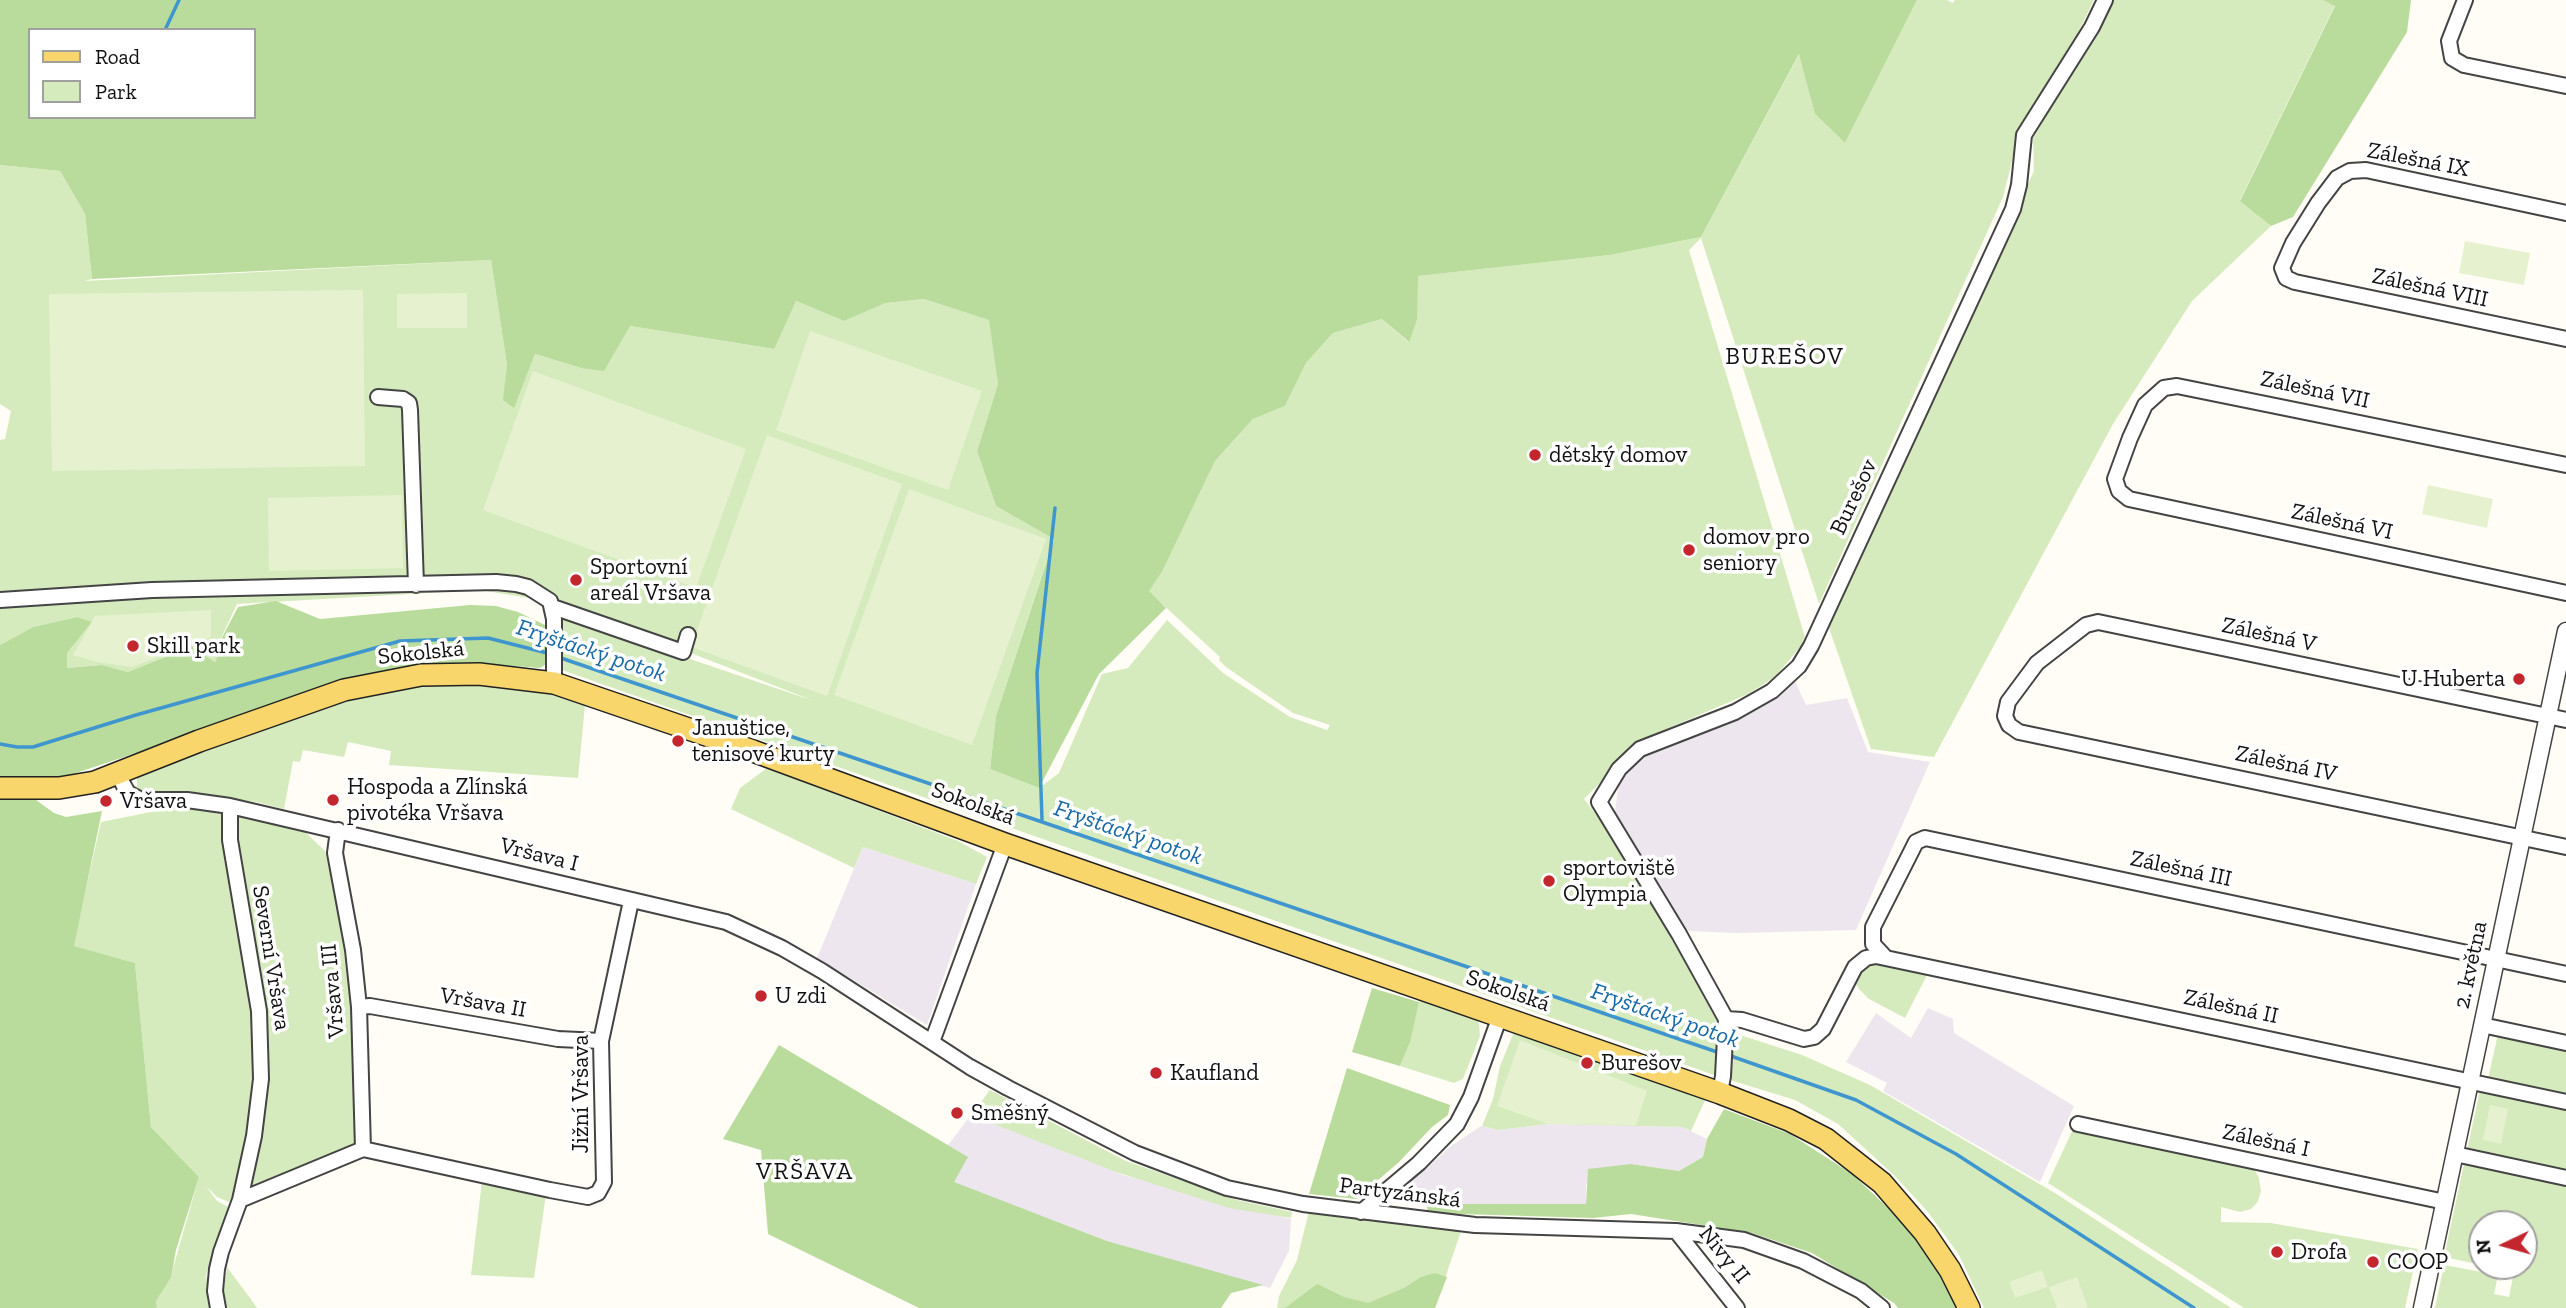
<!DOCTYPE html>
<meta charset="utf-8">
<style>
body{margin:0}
#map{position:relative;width:2566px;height:1308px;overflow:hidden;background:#fffdf5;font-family:"Zilla Slab",serif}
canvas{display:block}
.legend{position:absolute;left:28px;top:28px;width:228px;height:91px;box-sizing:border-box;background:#fff;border:2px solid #a0a0a0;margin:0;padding:9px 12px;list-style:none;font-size:21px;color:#111}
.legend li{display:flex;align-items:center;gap:14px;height:35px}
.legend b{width:35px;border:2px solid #a0a0a0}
.north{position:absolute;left:2468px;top:1210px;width:70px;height:70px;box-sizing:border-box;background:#fff;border:2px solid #a0a0a0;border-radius:50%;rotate:265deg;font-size:19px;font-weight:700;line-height:28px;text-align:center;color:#111}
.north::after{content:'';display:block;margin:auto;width:24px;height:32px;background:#c4262e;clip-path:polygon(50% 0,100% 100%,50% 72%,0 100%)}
</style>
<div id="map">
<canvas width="2566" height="1308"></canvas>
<ul class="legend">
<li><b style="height:9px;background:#f9d66b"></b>Road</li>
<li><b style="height:19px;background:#d5ebbd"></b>Park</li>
</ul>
<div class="north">N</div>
</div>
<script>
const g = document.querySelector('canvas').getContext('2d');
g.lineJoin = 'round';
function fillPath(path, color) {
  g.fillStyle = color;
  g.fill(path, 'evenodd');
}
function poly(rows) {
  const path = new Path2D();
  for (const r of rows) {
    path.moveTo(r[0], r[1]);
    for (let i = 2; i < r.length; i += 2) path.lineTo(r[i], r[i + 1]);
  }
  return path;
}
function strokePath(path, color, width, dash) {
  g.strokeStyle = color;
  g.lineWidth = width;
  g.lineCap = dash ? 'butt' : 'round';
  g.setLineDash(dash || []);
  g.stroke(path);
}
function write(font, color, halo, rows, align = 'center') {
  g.font = font + ' "Zilla Slab",serif';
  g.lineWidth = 7;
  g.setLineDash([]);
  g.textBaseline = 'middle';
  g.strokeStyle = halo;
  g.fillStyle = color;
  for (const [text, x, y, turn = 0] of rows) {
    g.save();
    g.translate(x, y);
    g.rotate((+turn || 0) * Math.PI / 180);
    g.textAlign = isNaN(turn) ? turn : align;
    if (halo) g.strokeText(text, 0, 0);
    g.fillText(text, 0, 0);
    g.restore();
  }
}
fillPath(poly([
 [1794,679,1806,705,1847,698,1868,752,1930,762,1856,930,1737,933,1688,931,1615,812,1619,782,1646,754],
 [863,847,976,884,927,1025,817,958],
 [1928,1008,1953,1019,1954,1033,2074,1106,2040,1182,1883,1091,1887,1083,1846,1062,1876,1013,1911,1038],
 [974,1111,1123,1175,1291,1219,1289,1251,1270,1288,1107,1241,953,1182,948,1145],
 [1548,1124,1683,1127,1707,1139,1703,1157,1679,1171,1631,1164,1586,1184,1586,1204,1447,1204,1427,1206,1390,1201,1451,1146,1481,1126,1498,1130]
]), '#eee6ef');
fillPath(poly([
 [1917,0,1947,0,1953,3,1955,0,2094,0,2070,49,2019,134,2003,197,1819,604,1701,238,1689,250,1805,637,1800,647,1776,676,1748,694,1643,739,1584,799,1623,849,1721,1029,1717,1076,562,670,560,615,814,701,565,604,480,590,237,604,217,647,219,653,215,662,204,655,195,645,128,672,102,665,67,668,67,653,91,623,77,617,33,627,0,645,0,440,5,439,11,411,0,404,0,165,60,171,85,214,92,279,84,281,491,260,507,365,504,400,514,407,535,354,581,368,630,326,773,349,796,301,844,321,886,303,924,299,990,320,998,384,977,451,996,506,1054,538,996,716,990,769,1039,788,1059,773,1102,674,1128,668,1167,620,1223,673,1290,717,1327,730,1330,725,1293,713,1226,667,1219,660,1220,657,1148,591,1163,570,1215,461,1253,419,1285,406,1306,363,1333,333,1382,319,1408,342,1417,320,1417,276,1610,255,1701,237,1800,53,1815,114,1845,143],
 [2112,0,2323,0,2335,5,2240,200,2271,226,2192,301,2113,424,1934,757,1871,749,1828,625,2034,171,2033,139],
 [465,683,545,692,585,705,578,778,389,765,391,751,348,742,344,757,303,750,300,762,293,761,284,809,256,802,200,795,147,794,137,787,137,778,140,774,204,748,367,694,424,686],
 [767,768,958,841,987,857,976,884,863,847,854,868,731,809,740,788],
 [199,807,303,830,325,851,336,901,358,1037,356,1146,229,1202,217,1197,206,1186,217,1201,228,1207,206,1275,210,1308,157,1308,156,1301,171,1275,199,1177,151,1127,135,963,73,946,101,822,151,812],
 [1879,961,1929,971,1905,1018,1869,999,1859,989,1854,981,1863,964],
 [1423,1000,1473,1016,1479,1023,1480,1036,1463,1079,1454,1083,1400,1066,1408,1046,1419,1002],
 [1514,1032,1706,1098,1691,1131,1683,1127,1548,1124,1498,1130,1482,1126,1493,1099,1500,1066],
 [1734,1033,1802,1055,1870,1085,2055,1193,2231,1308,1984,1308,1959,1255,1928,1212,1895,1176,1838,1124,1795,1100,1730,1080],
 [2498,1034,2566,1049,2566,1096,2488,1079],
 [990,1090,1126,1161,1237,1200,1292,1212,1291,1218,1229,1208,1116,1172,971,1115],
 [2480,1090,2566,1109,2566,1308,2435,1308,2444,1265,2498,1275,2494,1294,2509,1297,2514,1272,2487,1266,2524,1266,2524,1224,2482,1224,2482,1265,2444,1257],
 [2074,1127,2248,1165,2254,1169,2259,1178,2261,1192,2257,1203,2251,1209,2240,1212,2221,1207,2221,1222,2271,1223,2418,1249,2405,1308,2244,1308,2048,1183],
 [482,1181,546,1194,534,1278,471,1275],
 [1309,1211,1461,1231,1435,1308,1277,1308,1279,1296,1297,1260],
 [227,1267,250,1298,257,1308,226,1308,223,1294]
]), '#d5ebbd');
fillPath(poly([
 [0,0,1917,0,1845,143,1815,114,1799,54,1701,237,1610,255,1418,276,1417,320,1409,342,1382,319,1333,333,1306,363,1285,406,1253,419,1215,461,1163,570,1149,591,1166,608,1099,674,1039,788,990,769,996,716,1054,539,996,506,977,451,998,384,989,320,924,299,886,303,844,321,796,301,774,349,630,326,604,371,581,368,535,354,514,408,503,400,507,365,491,260,92,279,85,214,60,171,0,165],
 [30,30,254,30,254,117,30,117],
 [2323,0,2411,0,2407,32,2293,217,2271,226,2240,201,2335,6],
 [276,601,320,619,470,605,496,606,518,612,549,627,549,662,540,668,476,663,416,668,190,735,73,774,49,778,0,780,0,645,33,627,77,617,92,622,67,653,67,668,102,665,128,672,195,645,204,655,215,662,219,653,217,647,238,607],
 [0,795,36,800,54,813,66,817,102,811,74,946,135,963,151,1127,199,1177,176,1250,171,1277,156,1301,157,1308,0,1308],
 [1372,988,1419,1002,1410,1042,1400,1066,1352,1052],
 [779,1045,968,1157,954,1182,1107,1241,1263,1285,1231,1293,1221,1308,919,1308,768,1234,761,1150,723,1139],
 [1347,1068,1450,1105,1448,1115,1432,1127,1399,1162,1356,1199,1309,1194],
 [1724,1109,1790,1134,1852,1174,1903,1222,1942,1273,1956,1308,1898,1308,1894,1303,1812,1253,1752,1233,1631,1214,1593,1218,1428,1213,1427,1206,1447,1204,1586,1204,1588,1169,1631,1164,1679,1171,1703,1157,1707,1139],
 [1435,1273,1447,1277,1435,1308,1285,1308,1317,1284,1344,1297,1368,1303,1404,1288,1421,1277]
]), '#b9dc9c');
fillPath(poly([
 [2465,241,2530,253,2524,285,2459,273],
 [363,290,365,466,52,471,49,294],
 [467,293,467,328,397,328,397,294],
 [810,331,982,391,948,490,776,430],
 [533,371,746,449,696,588,483,510],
 [767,435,902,484,827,696,691,647],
 [2428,485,2493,499,2487,528,2422,514],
 [909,489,1046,539,972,745,834,695],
 [402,495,403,568,269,571,268,498],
 [211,610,211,637,132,667,97,662,73,655,95,616],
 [1520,1040,1647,1091,1636,1125,1548,1124,1497,1106],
 [2490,1105,2508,1109,2501,1144,2483,1140],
 [2042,1270,2048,1287,2015,1298,2009,1282],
 [2077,1277,2088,1308,2057,1308,2049,1287]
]), '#e6f2cf');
strokePath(poly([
 [165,30,179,0],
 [558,657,1720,1053],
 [0,744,17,747,33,747,136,715,400,641,488,638,551,654],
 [1042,820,1037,673,1055,508],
 [1728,1055,1856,1100,1956,1154,2194,1308]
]), '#3f96cf', 3.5);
const minor = poly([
 [2465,0,2449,41,2452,58,2464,65,2566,86],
 [2566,213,2366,170,2350,171,2337,178,2318,203,2293,243,2282,268,2286,278,2295,282,2566,339],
 [378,397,403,399,409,403,410,410,416,585],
 [2566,465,2177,386,2164,388,2145,405,2130,438,2115,479,2119,491,2129,499,2566,593],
 [0,600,152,590,496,582,516,584,528,587,550,601,554,619,554,683],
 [553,607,683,652,688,635],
 [2566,720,2098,622,2086,625,2037,663,2008,702,2005,716,2009,725,2019,732,2566,847],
 [118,775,128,793,141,800,187,800,230,806,726,922,782,948,822,971,970,1067,1008,1088,1135,1153,1227,1188,1303,1204,1475,1225,1676,1231,1744,1240,1803,1261,1861,1291,1882,1308],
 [338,830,335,853,353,950,359,1007,363,1149],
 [1886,958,1873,944,1873,927,1913,848,1916,842,1925,838,2566,974],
 [359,1007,370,1006,558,1039,601,1041],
 [1726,1019,1742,1020,1804,1039,1814,1037,1823,1029,1855,967,1866,958,1876,956,2566,1102],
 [2482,1025,2566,1043],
 [932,1042,1005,844],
 [1720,1093,1723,1076,1726,1019,1679,934,1599,802,1619,769,1640,749,1735,712,1772,691,1799,666,1811,646,2013,209,2019,185,2024,135,2092,27,2105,0],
 [2078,1124,2445,1202],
 [2455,1154,2566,1178],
 [240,1200,363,1149,550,1190,588,1197,598,1193,604,1182,601,1041,631,901],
 [1361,1212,1419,1163,1457,1124,1471,1097,1500,1016],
 [1676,1231,1737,1308],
 [218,1308,215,1291,217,1269,221,1252,240,1200,254,1136,261,1079,259,1011,230,840,230,806]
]);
const tertiary = poly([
 [2422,1308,2566,631]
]);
const primary = poly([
 [0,788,59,788,95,782,199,741,344,690,421,675,479,674,554,683,753,751,1005,844,1720,1093,1789,1120,1826,1139,1882,1183,1925,1233,1950,1270,1969,1308]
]);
strokePath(minor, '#444', 18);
strokePath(tertiary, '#444', 19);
strokePath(primary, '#222', 24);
strokePath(minor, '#fff', 14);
strokePath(tertiary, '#fff', 16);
strokePath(primary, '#f9d66b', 21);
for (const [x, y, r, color] of [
 [1535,455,7,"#c4262e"],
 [1689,550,7,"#c4262e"],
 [576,580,7,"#c4262e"],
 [133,646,7,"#c4262e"],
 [2519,679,7,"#c4262e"],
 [678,741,7,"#c4262e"],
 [333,800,7,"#c4262e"],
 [106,801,7,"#c4262e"],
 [1549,881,7,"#c4262e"],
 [761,996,7,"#c4262e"],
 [1587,1063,7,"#c4262e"],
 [1156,1073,7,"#c4262e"],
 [957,1113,7,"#c4262e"],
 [2277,1252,7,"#c4262e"],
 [2373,1262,7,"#c4262e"]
]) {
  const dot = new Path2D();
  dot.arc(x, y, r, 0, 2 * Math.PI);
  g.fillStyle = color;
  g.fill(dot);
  strokePath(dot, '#fff', 2.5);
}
write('23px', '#111', '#fff', [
 ["Zálešná IX",2418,160,11],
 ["Zálešná VIII",2430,288,12],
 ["Zálešná VII",2315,390,12],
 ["Burešov",1854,497,-65],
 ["Zálešná VI",2342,522,12],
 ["Zálešná V",2269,635,12],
 ["Sokolská",421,653,-6],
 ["Zálešná IV",2286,764,12],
 ["Sokolská",973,804,20],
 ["Vršava I",539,855,14],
 ["Zálešná III",2181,869,12],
 ["Severní Vršava",271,958,81],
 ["2. května",2471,965,-78],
 ["Vršava III",333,991,-95],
 ["Sokolská",1508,991,19],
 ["Vršava II",483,1003,10],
 ["Zálešná II",2231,1007,12],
 ["Jižní Vršava",581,1094,-90],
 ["Zálešná I",2266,1141,12],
 ["Partyzánská",1400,1193,7],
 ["Nivy II",1724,1255,51]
]);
write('23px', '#111', '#fff', [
 ["dětský domov",1549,455],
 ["domov pro",1703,537],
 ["seniory",1703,563],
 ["Sportovní",590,567],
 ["areál Vršava",590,593],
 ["Skill park",147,646],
 ["U Huberta",2505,679,"right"],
 ["Januštice,",692,728],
 ["tenisové kurty",692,754],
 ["Hospoda a Zlínská",347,787],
 ["pivotéka Vršava",347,813],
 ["Vršava",120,801],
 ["sportoviště",1563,868],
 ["Olympia",1563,894],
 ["U zdi",775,996],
 ["Burešov",1601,1063],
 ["Kaufland",1170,1073],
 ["Směšný",971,1113],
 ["Drofa",2291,1252],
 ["COOP",2387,1262]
], 'left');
g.letterSpacing = '2px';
write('24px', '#111', '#fff', [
 ["BUREŠOV",1785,357],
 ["VRŠAVA",805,1172]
]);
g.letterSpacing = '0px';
write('italic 24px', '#1768a6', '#fff', [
 ["Fryštácký potok",591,651,18],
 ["Fryštácký potok",1128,833,19],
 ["Fryštácký potok",1665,1016,19]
]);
</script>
